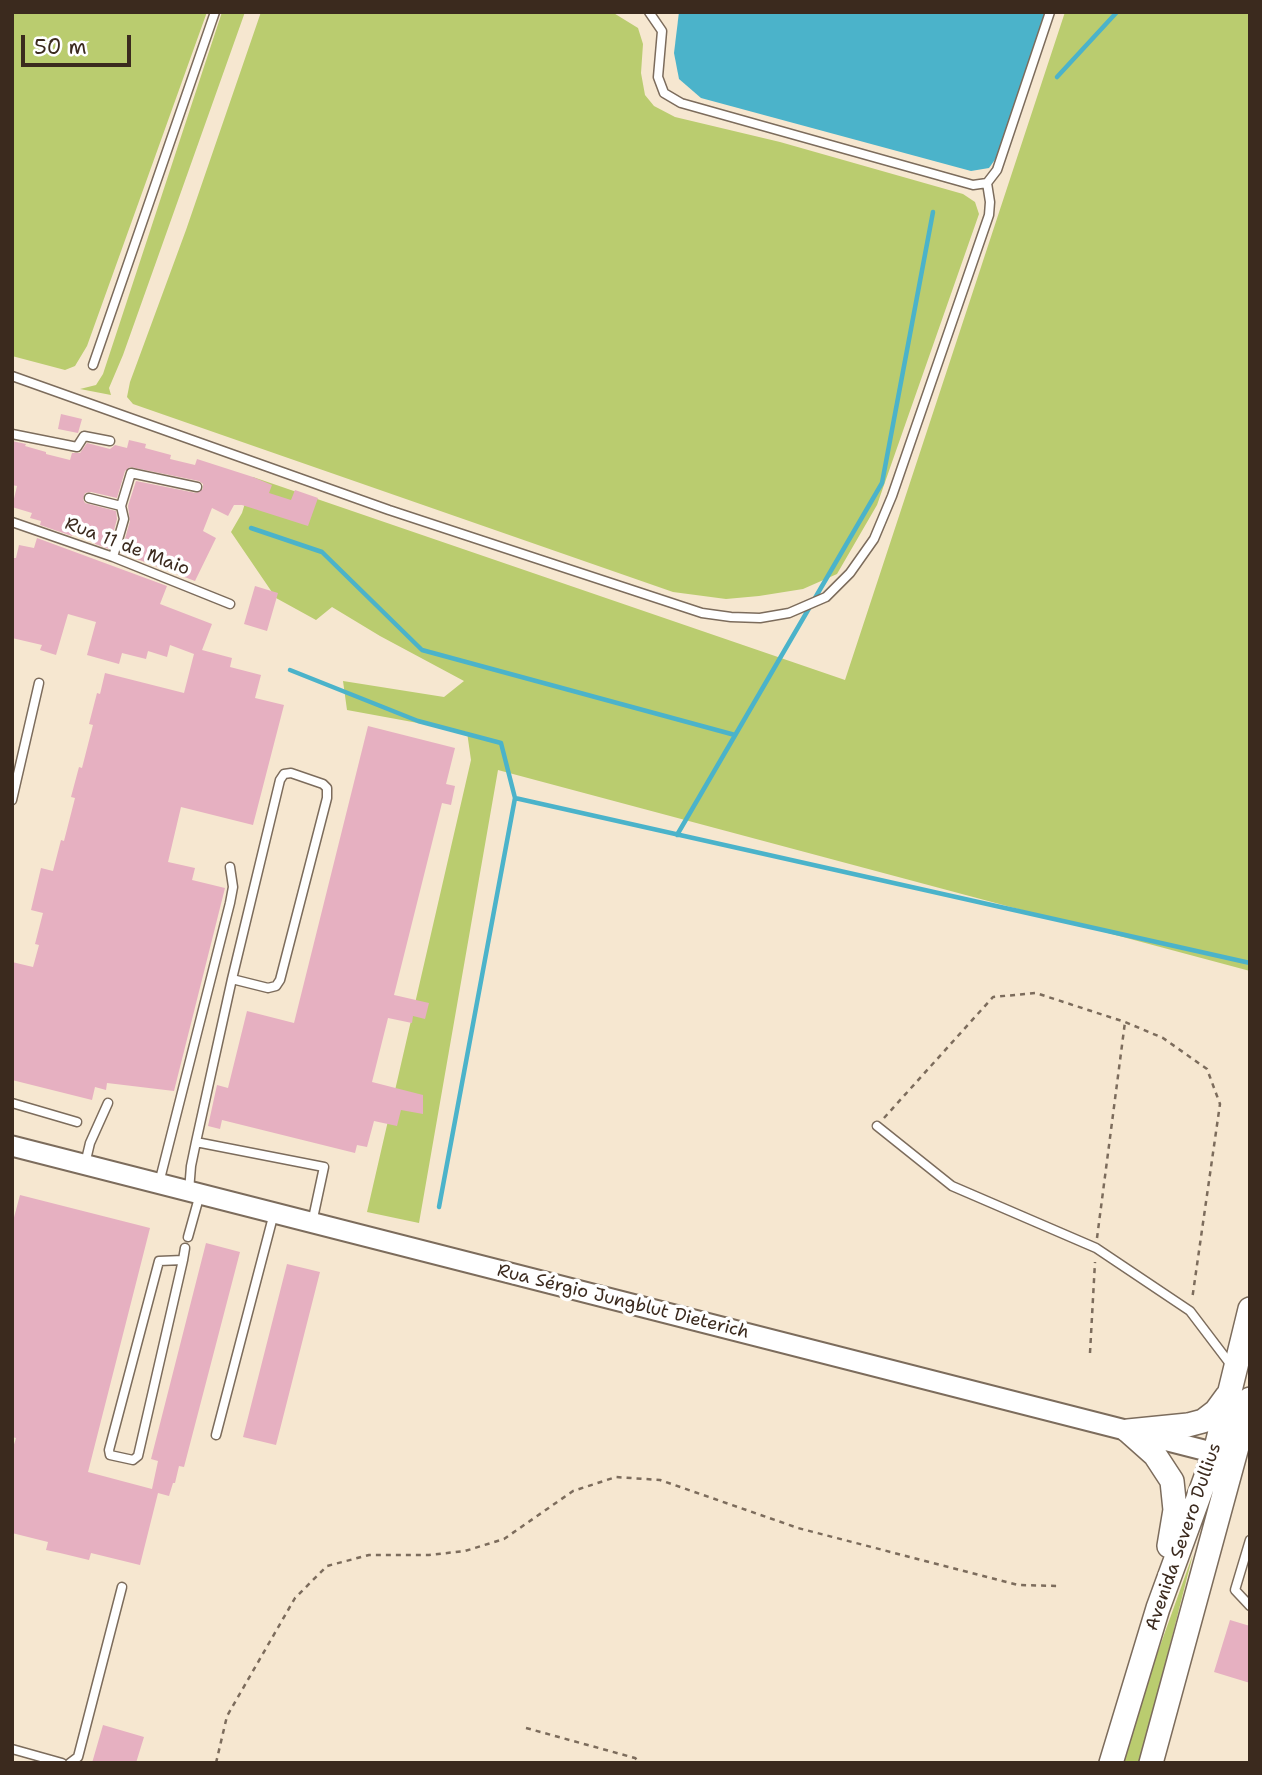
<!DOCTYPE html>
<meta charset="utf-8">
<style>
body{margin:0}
#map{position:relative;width:1262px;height:1775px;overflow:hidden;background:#f6e7d0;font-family:"Shantell Sans",sans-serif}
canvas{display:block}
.frame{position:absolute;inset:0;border:14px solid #3b2a1e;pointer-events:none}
.scale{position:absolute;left:21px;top:35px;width:110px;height:32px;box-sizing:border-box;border:4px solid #3b2a1e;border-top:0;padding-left:9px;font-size:21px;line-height:24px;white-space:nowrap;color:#3b2a1e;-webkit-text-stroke:5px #fff;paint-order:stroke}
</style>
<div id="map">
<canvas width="1262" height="1775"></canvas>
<div class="frame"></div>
<div class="scale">50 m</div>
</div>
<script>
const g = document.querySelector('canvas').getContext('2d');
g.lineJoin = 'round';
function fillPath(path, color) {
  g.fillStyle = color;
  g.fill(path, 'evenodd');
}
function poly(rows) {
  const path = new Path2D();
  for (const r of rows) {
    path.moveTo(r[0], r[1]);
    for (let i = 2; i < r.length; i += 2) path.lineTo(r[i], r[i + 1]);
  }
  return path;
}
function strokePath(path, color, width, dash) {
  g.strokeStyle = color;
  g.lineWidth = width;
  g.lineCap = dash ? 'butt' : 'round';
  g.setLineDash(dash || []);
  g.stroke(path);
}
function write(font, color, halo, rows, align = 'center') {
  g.font = font + ' "Shantell Sans",sans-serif';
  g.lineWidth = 7;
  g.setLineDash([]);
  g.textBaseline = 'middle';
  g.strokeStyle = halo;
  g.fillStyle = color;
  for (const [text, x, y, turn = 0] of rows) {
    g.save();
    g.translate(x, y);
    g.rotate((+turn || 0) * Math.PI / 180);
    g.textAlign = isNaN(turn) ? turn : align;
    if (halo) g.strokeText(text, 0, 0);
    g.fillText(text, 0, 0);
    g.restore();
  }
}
fillPath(poly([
 [12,12,207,12,87,346,75,366,65,370,12,356],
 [222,12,245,12,123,355,109,388,111,395,80,389,96,385,103,374],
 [261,12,612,12,638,28,643,44,641,73,645,95,654,106,675,117,780,142,963,194,975,202,979,214,877,505,837,574,803,589,759,596,726,599,673,592,133,404,127,397,130,382,186,230],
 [1065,12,1250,12,1250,971,498,770,419,1223,367,1212,471,760,467,732,347,710,343,681,444,697,464,681,380,636,332,607,316,620,276,598,231,532,242,513,253,477,845,680],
 [1193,1554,1140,1763,1119,1763,1127,1738]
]), '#bacc6f');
fillPath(poly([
 [679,12,1046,12,999,154,989,168,971,171,701,98,679,79,674,53]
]), '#4bb3ca');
strokePath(poly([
 [1057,77,1117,12],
 [251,528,322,552,422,650,735,735],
 [290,670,418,721,501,743,515,798],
 [677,835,882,483,933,212],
 [439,1207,515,798,1250,963]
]), '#4bb3ca', 4.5);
fillPath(poly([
 [61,414,82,419,78,433,58,429],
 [129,440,146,444,145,448,171,455,170,459,195,465,197,459,253,477,272,485,269,493,291,500,295,490,318,498,308,526,242,505,234,505,228,516,212,508,203,531,216,538,195,581,121,553,130,521,128,506,136,481,196,493,203,489,203,484,199,481,130,467,125,471,117,498,91,492,85,493,83,499,85,503,116,511,117,519,109,549,95,544,97,536,74,529,72,536,40,525,41,521,30,518,32,513,12,507,17,486,12,485,12,441,26,444,25,446,46,452,46,454,70,460,72,453,80,453,87,443,110,449,115,445,127,448],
 [37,538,167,586,160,604,212,624,202,650,232,658,230,667,261,675,255,698,284,705,253,825,181,807,168,862,195,868,192,880,225,888,174,1091,107,1083,106,1090,95,1087,92,1100,12,1080,12,962,33,967,39,945,35,944,43,913,31,910,41,868,53,871,61,840,64,841,75,798,71,797,79,767,82,768,93,725,89,724,97,693,100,694,105,673,184,693,194,654,170,645,167,657,148,651,146,659,122,653,119,664,87,655,96,622,68,614,56,655,40,650,42,645,12,638,12,558,16,558,19,545,34,548],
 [255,586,278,593,267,631,244,624],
 [368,726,455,748,446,784,455,786,451,805,442,803,394,995,429,1003,425,1019,413,1016,412,1023,388,1018,372,1082,423,1095,423,1114,401,1110,397,1126,374,1121,367,1147,357,1145,355,1153,222,1120,220,1129,208,1126,217,1085,228,1088,247,1011,294,1023],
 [20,1195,150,1228,88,1472,152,1489,158,1461,151,1459,206,1243,240,1252,184,1467,179,1466,175,1483,173,1483,169,1496,158,1493,140,1565,91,1553,89,1560,60,1553,46,1550,48,1542,12,1533,12,1451,16,1438,12,1437,12,1225],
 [287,1264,320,1272,276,1445,243,1437],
 [1230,1620,1250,1626,1250,1683,1214,1672],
 [103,1725,144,1737,136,1763,92,1763]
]), '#e6b0c1');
const service = poly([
 [649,12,662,31,658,77,664,93,681,103,973,185,987,183,997,170,1050,12],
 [93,365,215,12],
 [12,376,389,510,702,613,731,617,760,618,789,613,826,597,850,573,874,539,892,496,989,215,990,202,987,183],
 [12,434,77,447,84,436,110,441],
 [89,498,121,506],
 [12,522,113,557,230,604],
 [113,557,124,519,121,506,131,473,197,487],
 [12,800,39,683],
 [12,1103,77,1122],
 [877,1126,952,1186,1096,1248,1190,1311,1231,1365],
 [196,1142,324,1167,312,1223],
 [85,1164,90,1143,108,1103],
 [159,1183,230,903,233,887,230,867],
 [189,1191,191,1166,196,1142,232,979,280,780,284,774,291,773,323,784,327,788,327,798,280,980,276,986,268,988,232,979],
 [188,1237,200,1194],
 [183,1260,159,1261,109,1450,110,1455,133,1460,138,1456,183,1260,185,1248],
 [216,1435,274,1213],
 [1250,1540,1235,1590,1250,1606],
 [12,1749,62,1763],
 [70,1763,78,1757,122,1587]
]);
const tertiary = poly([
 [12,1146,1227,1456]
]);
const secondary = poly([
 [1128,1431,1155,1455,1172,1481,1175,1510,1169,1546],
 [1128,1431,1188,1425,1203,1421,1216,1411,1227,1396],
 [1111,1763,1158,1608,1215,1452,1250,1309],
 [1151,1763,1250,1399]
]);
strokePath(service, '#7c6c5c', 11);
strokePath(tertiary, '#7c6c5c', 23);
strokePath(secondary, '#7c6c5c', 26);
strokePath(poly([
 [884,1118,993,997,1036,993,1125,1022,1163,1038,1207,1069,1220,1104,1192,1300],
 [1097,1238,1125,1022],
 [1090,1353,1095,1262],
 [526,1728,635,1758,641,1763],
 [216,1763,227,1716,295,1598,327,1566,369,1555,429,1555,465,1551,504,1539,573,1491,616,1477,660,1480,798,1528,1018,1585,1061,1586]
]), '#7c6c5c', 2.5, [5, 5]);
strokePath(service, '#fff', 8);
strokePath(tertiary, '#fff', 19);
strokePath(secondary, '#fff', 23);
write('18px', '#3b2a1e', '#fff', [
 ["Rua 11 de Maio",127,547,21],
 ["Rua Sérgio Jungblut Dieterich",623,1302,14],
 ["Avenida Severo Dullius",1184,1537,-71]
]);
</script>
